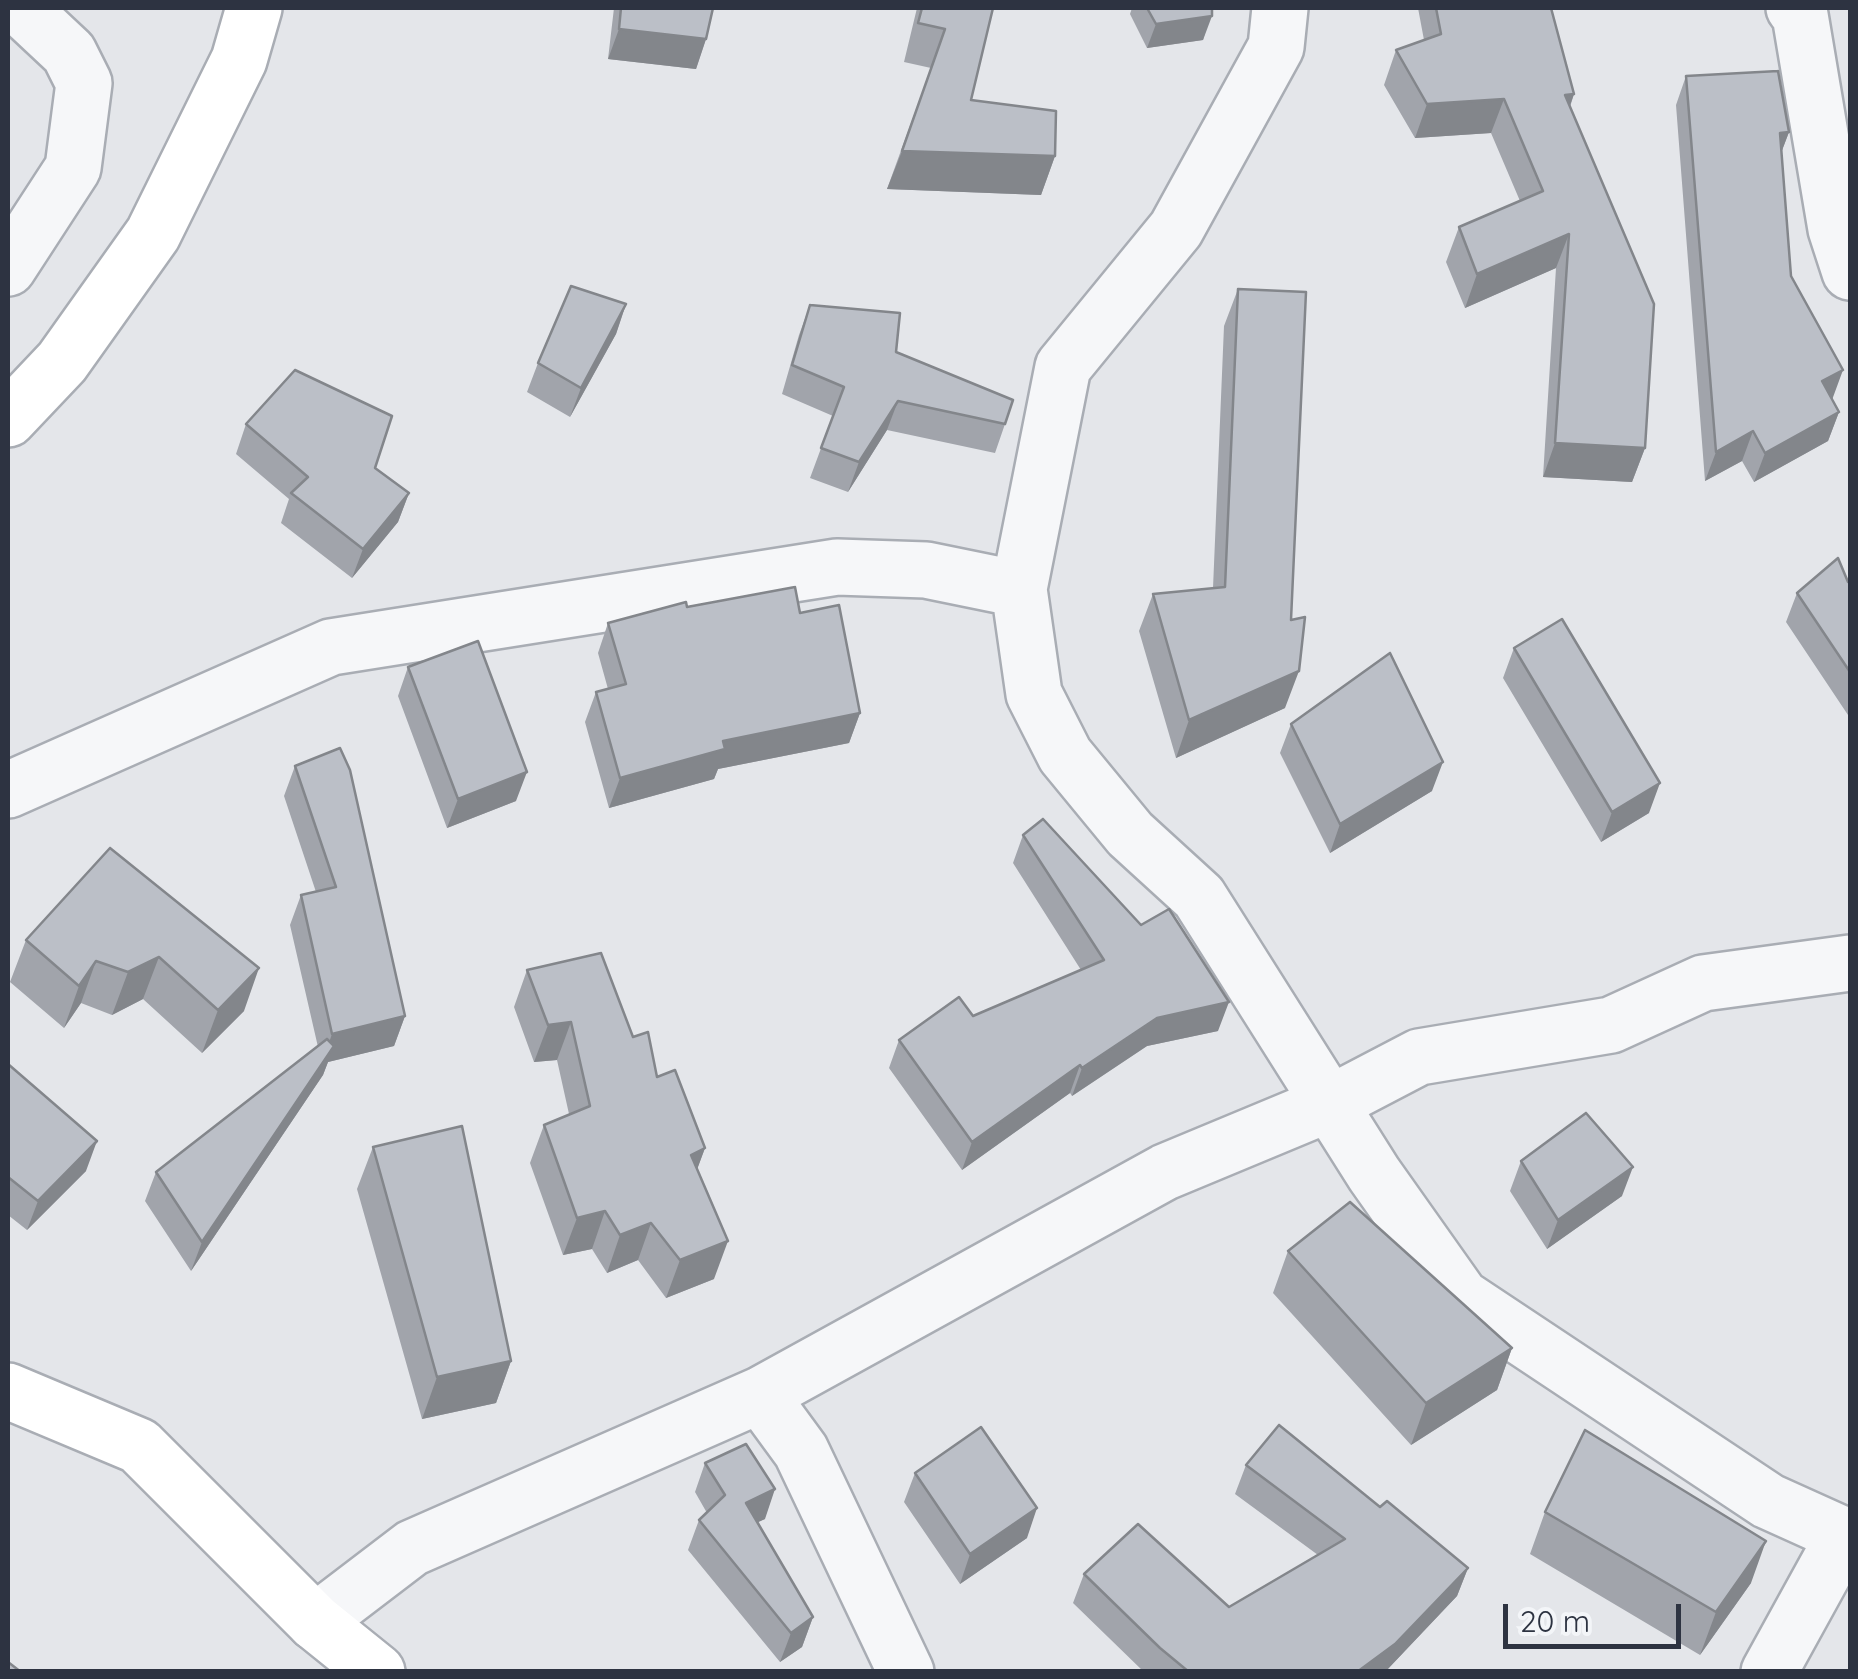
<!DOCTYPE html>
<style>
body{margin:0}
#map{position:relative;width:1858px;height:1679px;overflow:hidden;background:#e4e6ea;font-family:Quicksand,sans-serif}
canvas{display:block}
.frame{position:absolute;inset:0;border:10px solid #2d3341;pointer-events:none}
.scale{position:absolute;left:1503px;top:1604px;width:178px;height:45px;box-sizing:border-box;border:5px solid #2d3341;border-top:0;padding-left:12px;font-size:30px;line-height:35px;white-space:nowrap;color:#2d3341;-webkit-text-stroke:8px #f3f5f8;paint-order:stroke}
</style>
<div id="map">
<canvas width="1858" height="1679"></canvas>
<div class="frame"></div>
<div class="scale">20 m</div>
</div>
<script>
const g = document.querySelector('canvas').getContext('2d');
g.lineJoin = 'round';
function poly(rows) {
  const path = new Path2D();
  for (const r of rows) {
    path.moveTo(r[0], r[1]);
    for (let i = 2; i < r.length; i += 2) path.lineTo(r[i], r[i + 1]);
  }
  return path;
}
function strokePath(path, color, width, dash) {
  g.strokeStyle = color;
  g.lineWidth = width;
  g.lineCap = dash ? 'butt' : 'round';
  g.setLineDash(dash || []);
  g.stroke(path);
}
function fillPath(path, color) {
  g.fillStyle = color;
  g.fill(path, 'evenodd');
}
const street = poly([
 [1280,8,1276,47,1176,229,1063,367,1019,589,1034,694,1065,755,1130,834,1199,897,1374,1174,1461,1297,1768,1501,1850,1538],
 [1794,8,1800,15,1836,229,1850,272],
 [8,268,73,168,84,83,69,53,22,9],
 [8,790,331,647,837,567,926,570,1019,589],
 [760,1395,801,1451,906,1672],
 [315,1622,412,1548,760,1395,1165,1172,1331,1103,1419,1057,1611,1025,1703,983,1850,963],
 [1769,1672,1845,1534]
]);
const secondary = poly([
 [8,419,62,362,153,234,239,60,254,8],
 [8,1391,139,1446,315,1622,377,1672]
]);
strokePath(street, '#a9adb4', 60);
strokePath(secondary, '#a9adb4', 60);
strokePath(street, '#f6f7f9', 55);
strokePath(secondary, '#fff', 55);
fillPath(poly([
 [614,8,713,8,706,39,696,69,608,59],
 [917,8,993,8,971,100,1055,156,1041,195,887,189,931,68,904,62],
 [1132,8,1212,8,1203,40,1147,48,1130,14],
 [1418,8,1551,8,1574,94,1570,107,1645,448,1632,482,1543,477,1556,268,1465,308,1446,262,1459,227,1520,201,1491,133,1415,138,1384,85,1396,50,1424,40],
 [1686,76,1789,132,1781,153,1791,276,1832,400,1839,412,1828,441,1754,482,1742,461,1705,481,1676,105],
 [1238,289,1285,708,1176,758,1139,631,1153,594,1213,588,1224,326],
 [626,304,616,334,570,417,527,392,538,363],
 [810,305,896,352,1005,424,995,453,887,430,848,492,810,478,833,416,782,394,799,335],
 [246,424,375,468,409,493,398,522,352,578,281,523,289,499,236,454],
 [1850,581,1850,718,1786,622,1797,593],
 [687,607,800,613,860,713,849,743,718,769,714,779,609,808,585,722,596,692,608,689,598,653,608,623],
 [1514,648,1649,813,1601,842,1503,678],
 [408,667,516,801,447,828,398,696],
 [1291,724,1432,791,1330,853,1280,753],
 [295,766,405,1016,394,1046,328,1062,323,1075,191,1271,145,1201,156,1172,318,1047,290,925,301,895,316,892,284,796],
 [1023,835,1218,1031,1147,1046,1072,1096,1070,1093,962,1170,889,1068,899,1040,973,1016,1081,970,1013,863],
 [110,848,244,1011,202,1053,143,999,112,1015,81,1003,64,1028,10,982,26,940],
 [527,970,633,1037,705,1148,697,1169,714,1279,666,1298,638,1260,607,1273,592,1249,563,1255,530,1163,544,1125,569,1114,557,1060,534,1062,514,1007],
 [8,1064,86,1171,27,1230,8,1215],
 [373,1147,511,1361,496,1403,422,1419,357,1189],
 [1521,1161,1622,1196,1547,1249,1510,1191],
 [1288,1251,1512,1348,1497,1390,1411,1445,1273,1293],
 [705,1463,765,1519,757,1522,813,1617,802,1647,780,1662,688,1550,699,1520,707,1513,695,1492],
 [1246,1465,1380,1507,1468,1568,1457,1596,1385,1672,1144,1672,1073,1603,1084,1574,1229,1607,1318,1555,1235,1494],
 [915,1473,1027,1538,960,1584,904,1502],
 [1545,1512,1751,1583,1700,1655,1530,1554]
]), '#a1a4ab');
fillPath(poly([
 [1212,16,1203,40,1147,48,1156,24],
 [619,29,706,39,696,69,608,59],
 [1574,94,1562,128,1565,95],
 [1504,99,1491,133,1415,138,1427,104],
 [1789,132,1778,161,1780,133],
 [902,151,1055,156,1041,195,887,189],
 [1569,234,1556,268,1465,308,1477,274],
 [626,304,616,334,570,417,581,388],
 [1843,370,1832,400,1822,381],
 [898,401,887,430,848,492,859,462],
 [1839,412,1828,441,1754,482,1765,453],
 [1753,431,1742,461,1705,481,1716,452],
 [1555,443,1645,448,1632,482,1543,477],
 [409,493,398,522,352,578,363,549],
 [1299,671,1285,708,1176,758,1189,720],
 [860,713,849,743,718,769,714,779,609,808,620,778,723,741],
 [1443,762,1432,791,1330,853,1340,824],
 [527,772,516,801,447,828,458,799],
 [1660,783,1649,813,1601,842,1612,812],
 [159,957,143,999,112,1015,128,972],
 [96,961,81,1003,64,1028,79,986],
 [259,968,244,1011,202,1053,218,1010],
 [1229,1002,1218,1031,1147,1046,1072,1096,1082,1068,1157,1018],
 [405,1016,394,1046,328,1062,323,1075,191,1271,202,1242,322,1063,332,1034],
 [571,1022,557,1060,534,1062,548,1025],
 [1080,1065,1070,1093,962,1170,972,1142],
 [97,1141,86,1171,27,1230,38,1201],
 [705,1148,691,1186,691,1155],
 [1633,1167,1622,1196,1547,1249,1558,1220],
 [605,1211,592,1249,563,1255,577,1218],
 [651,1223,638,1260,607,1273,620,1235],
 [728,1241,714,1279,666,1298,680,1260],
 [1512,1348,1497,1390,1411,1445,1426,1403],
 [511,1361,496,1403,422,1419,437,1377],
 [775,1489,765,1519,735,1533,746,1503],
 [1037,1508,1027,1538,960,1584,970,1554],
 [1766,1541,1751,1583,1700,1655,1716,1612],
 [1468,1568,1457,1596,1385,1672,1357,1672],
 [813,1617,802,1647,780,1662,791,1633]
]), '#83868b');
const building = poly([
 [621,8,713,8,706,39,619,29,621,8],
 [922,8,993,8,971,100,1056,111,1055,156,902,151,945,29,918,23,922,8],
 [1147,8,1212,8,1212,16,1156,24,1147,8],
 [1436,8,1551,8,1574,94,1565,95,1654,304,1645,448,1555,443,1569,234,1477,274,1459,227,1543,191,1504,99,1427,104,1396,50,1441,34,1436,8],
 [1778,71,1789,132,1780,133,1791,276,1843,370,1822,381,1839,412,1765,453,1753,431,1716,452,1686,76,1778,71],
 [571,286,626,304,581,388,538,363,571,286],
 [1238,289,1306,292,1291,620,1305,617,1299,671,1189,720,1153,594,1225,587,1238,289],
 [810,305,900,313,896,352,1013,400,1005,424,898,401,859,462,821,448,844,387,792,365,810,305],
 [295,370,392,416,375,468,409,493,363,549,291,493,308,477,246,424,295,370],
 [1838,558,1848,582,1850,581,1850,672,1797,593,1838,558],
 [795,587,800,613,839,605,860,713,723,741,725,749,620,778,596,692,626,684,608,623,686,602,687,607,795,587],
 [1562,619,1660,783,1612,812,1514,648,1562,619],
 [478,641,527,772,458,799,408,667,478,641],
 [1390,653,1443,762,1340,824,1291,724,1390,653],
 [340,748,350,770,405,1016,332,1034,301,895,336,887,295,766,340,748],
 [1043,819,1141,925,1169,909,1229,1002,1157,1018,1082,1068,1080,1065,972,1142,899,1040,959,997,973,1016,1104,960,1023,835,1043,819],
 [110,848,259,968,218,1010,159,957,128,972,96,961,79,986,26,940,110,848],
 [601,953,633,1037,648,1032,657,1077,675,1070,705,1148,691,1155,728,1241,680,1260,651,1223,620,1235,605,1211,577,1218,544,1125,590,1106,571,1022,548,1025,527,970,601,953],
 [327,1039,334,1046,202,1242,156,1172,327,1039],
 [8,1064,97,1141,38,1201,8,1177,8,1064],
 [1586,1113,1633,1167,1558,1220,1521,1161,1586,1113],
 [462,1126,511,1361,437,1377,373,1147,462,1126],
 [1350,1202,1512,1348,1426,1403,1288,1251,1350,1202],
 [1279,1425,1380,1507,1387,1501,1468,1568,1395,1644,1357,1672,1189,1672,1160,1648,1084,1574,1138,1524,1229,1607,1345,1539,1246,1465,1279,1425],
 [981,1427,1037,1508,970,1554,915,1473,981,1427],
 [1585,1430,1766,1541,1716,1612,1545,1512,1585,1430],
 [746,1444,775,1489,746,1503,813,1617,791,1633,699,1520,725,1495,705,1463,746,1444],
 [8,1662,21,1672,8,1672,8,1662]
]);
fillPath(building, '#bbbfc7');
strokePath(building, '#83868b', 2.5);
</script>
